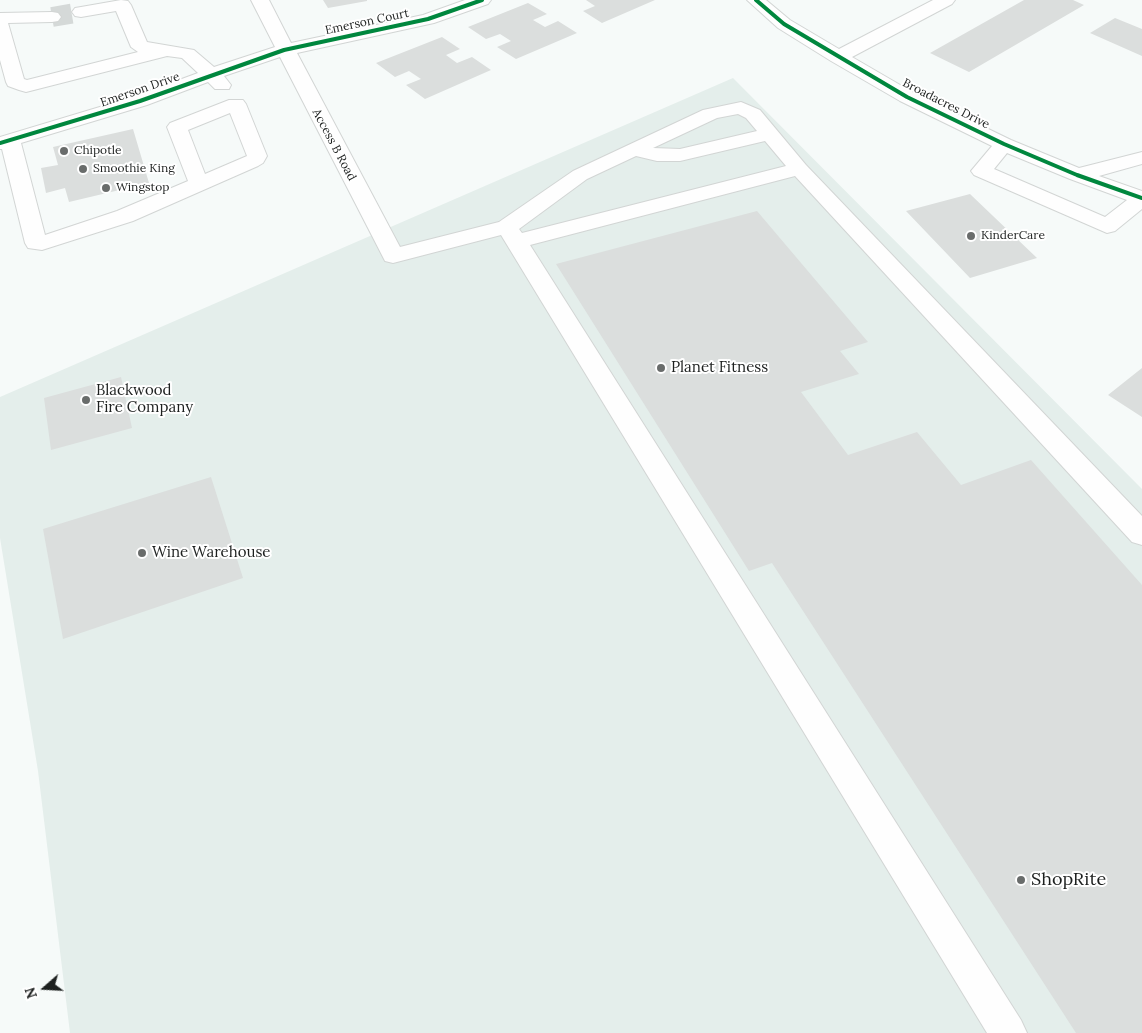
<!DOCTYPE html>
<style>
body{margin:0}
#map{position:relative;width:1142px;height:1033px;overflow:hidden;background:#f6faf9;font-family:Lora,serif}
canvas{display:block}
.north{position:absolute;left:20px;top:963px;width:50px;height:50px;-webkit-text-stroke:4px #fff;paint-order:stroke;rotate:251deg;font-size:14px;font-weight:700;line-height:20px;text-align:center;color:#1d201f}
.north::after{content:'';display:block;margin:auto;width:18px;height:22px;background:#1d201f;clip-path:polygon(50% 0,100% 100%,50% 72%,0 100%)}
</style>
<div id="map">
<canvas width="1142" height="1033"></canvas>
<div class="north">N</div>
</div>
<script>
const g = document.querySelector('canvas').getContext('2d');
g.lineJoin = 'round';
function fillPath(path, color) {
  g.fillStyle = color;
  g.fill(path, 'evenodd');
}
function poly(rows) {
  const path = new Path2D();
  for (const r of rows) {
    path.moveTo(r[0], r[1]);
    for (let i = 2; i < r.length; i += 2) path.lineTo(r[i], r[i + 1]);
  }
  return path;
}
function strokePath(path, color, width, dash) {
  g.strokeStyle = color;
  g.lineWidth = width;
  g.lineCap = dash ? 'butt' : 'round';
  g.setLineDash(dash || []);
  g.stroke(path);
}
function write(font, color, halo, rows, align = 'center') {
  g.font = font + ' Lora,serif';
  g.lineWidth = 4;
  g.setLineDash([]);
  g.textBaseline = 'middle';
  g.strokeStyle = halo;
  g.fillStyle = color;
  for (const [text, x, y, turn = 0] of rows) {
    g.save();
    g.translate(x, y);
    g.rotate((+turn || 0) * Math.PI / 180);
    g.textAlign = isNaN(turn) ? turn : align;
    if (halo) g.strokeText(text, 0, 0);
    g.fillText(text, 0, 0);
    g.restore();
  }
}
fillPath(poly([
 [733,78,1142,489,1142,1033,70,1033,38,771,0,538,0,397]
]), '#e4eeeb');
fillPath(poly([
 [323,0,367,0,367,1,328,8],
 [586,0,655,0,602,23,583,11,595,6],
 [1024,0,1073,0,1084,5,969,72,930,53],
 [528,3,547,14,533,20,545,27,558,21,577,33,516,59,497,47,511,41,500,34,486,39,468,27],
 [1115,18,1142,29,1142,56,1090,33],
 [442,37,460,49,446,55,457,63,472,57,491,70,425,99,406,85,421,79,409,71,395,77,376,63],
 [133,129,149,183,69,202,65,188,46,193,41,168,58,165,53,147],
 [970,194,1037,258,970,278,906,211],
 [757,211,868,342,840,351,859,374,801,392,848,455,917,432,961,485,1031,460,1142,585,1142,1033,1076,1033,772,563,749,571,556,264],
 [1142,368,1142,417,1108,395],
 [121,377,132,428,51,450,44,398],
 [211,477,243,578,63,639,43,529]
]), '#dbdedd');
strokePath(poly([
 [52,17,81,12]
]), '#d5d9d8', 20, [20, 10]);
const minor = poly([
 [121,0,128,1,131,5,147,42,194,50,214,67,275,47,251,0,269,0,291,43,423,15,465,0,491,0,488,4,434,23,297,53,400,247,499,222,573,171,703,110,741,102,760,110,806,165,1142,516,1142,545,1132,542,795,176,530,245,1021,1020,1027,1033,987,1033,501,235,393,263,385,261,280,57,224,76,231,85,229,89,215,89,208,82,147,105,21,143,45,235,117,211,188,181,167,127,170,123,229,100,243,100,246,104,267,156,263,163,258,166,133,221,42,250,28,248,25,243,2,149,0,149,0,137,133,97,198,73,182,58,167,56,26,92,19,90,8,86,6,82,0,60,0,13,52,12,58,13,61,17,58,21,52,22,8,23,24,79,27,80,138,52,131,47,116,11,81,17,75,16,72,12,75,8,81,7,121,0],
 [230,113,247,156,205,174,188,130,230,113],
 [738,114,746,118,757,131,680,149,653,148,717,118,738,114],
 [765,141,786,166,522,233,519,229,587,179,636,156,657,161,680,161,765,141],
 [747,0,766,0,790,20,839,49,933,0,955,0,952,4,852,57,914,93,1011,140,1079,168,1142,152,1142,164,1099,176,1142,191,1142,209,1115,231,1107,233,974,175,971,171,992,146,900,101,831,61,778,28,747,0],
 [1007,153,1070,179,1127,200,1105,217,994,169,1007,153]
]);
strokePath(minor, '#d2d5d4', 2);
fillPath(minor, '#fefefe');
strokePath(poly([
 [756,0,784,24,907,97,1004,144,1077,175,1142,198],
 [0,143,140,101,284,50,428,19,482,0]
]), '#00873e', 4);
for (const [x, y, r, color] of [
 [64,151,5,"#696c6b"],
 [83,169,5,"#696c6b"],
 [106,188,5,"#696c6b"],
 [971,236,5,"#696c6b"],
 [661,368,5,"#696c6b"],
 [86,400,5,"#696c6b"],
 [142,553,5,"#696c6b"],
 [1021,880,5,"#696c6b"]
]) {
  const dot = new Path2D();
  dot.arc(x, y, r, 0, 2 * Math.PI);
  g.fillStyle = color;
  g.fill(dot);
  strokePath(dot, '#fff', 2);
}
write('12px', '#1d201f', '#fff', [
 ["Emerson Court",367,22,-12],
 ["Emerson Drive",140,90,-19],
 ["Broadacres Drive",946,104,27],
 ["Access B Road",334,145,62]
]);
write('12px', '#1d201f', '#fff', [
 ["Chipotle",74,151],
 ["Smoothie King",93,169],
 ["Wingstop",116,188],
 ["KinderCare",981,236]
], 'left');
write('15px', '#1d201f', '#fff', [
 ["Planet Fitness",671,368],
 ["Blackwood",96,391],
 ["Fire Company",96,408],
 ["Wine Warehouse",152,553]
], 'left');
write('18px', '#1d201f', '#fff', [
 ["ShopRite",1031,880]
], 'left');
</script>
